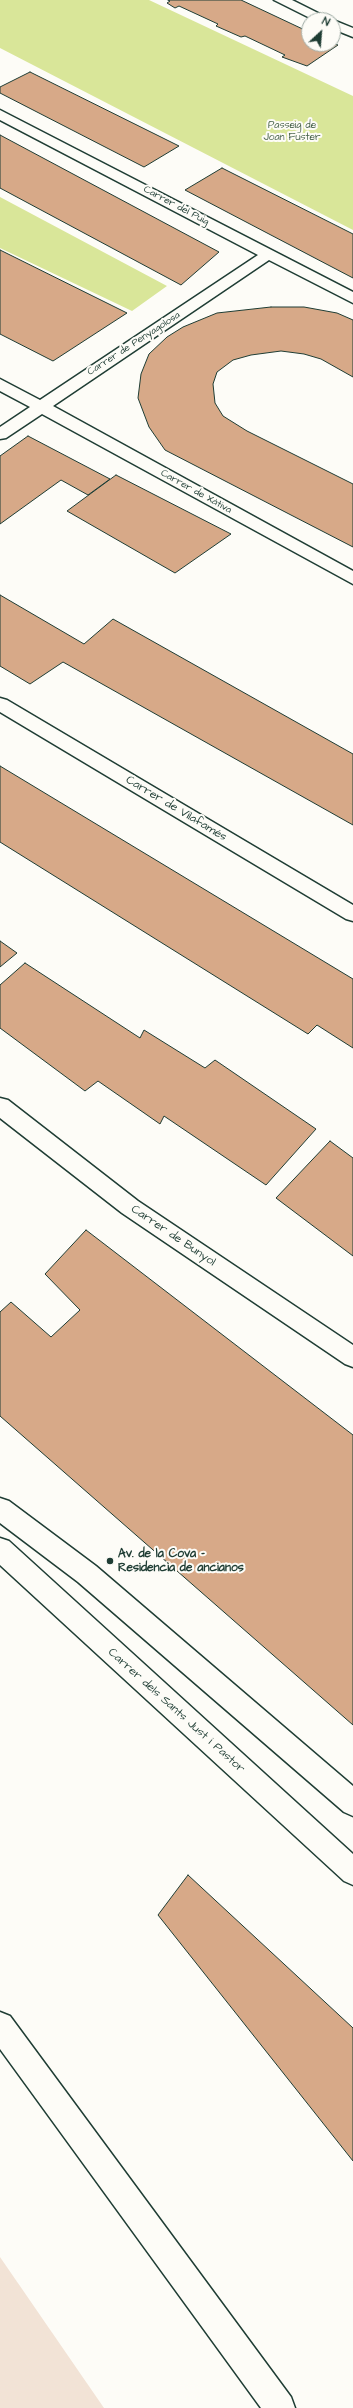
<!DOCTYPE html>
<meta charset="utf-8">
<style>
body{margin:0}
#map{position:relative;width:353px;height:2408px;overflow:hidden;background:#fdfcf7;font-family:"Architects Daughter",sans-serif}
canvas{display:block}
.north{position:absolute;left:301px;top:12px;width:40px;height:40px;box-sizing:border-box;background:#fdfcf7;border:1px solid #a4b0a9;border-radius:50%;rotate:26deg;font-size:11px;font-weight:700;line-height:16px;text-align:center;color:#1f3d34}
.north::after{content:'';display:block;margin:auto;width:14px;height:18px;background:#1f3d34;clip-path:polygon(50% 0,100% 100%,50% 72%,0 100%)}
</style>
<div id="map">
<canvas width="353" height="2408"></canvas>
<div class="north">N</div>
</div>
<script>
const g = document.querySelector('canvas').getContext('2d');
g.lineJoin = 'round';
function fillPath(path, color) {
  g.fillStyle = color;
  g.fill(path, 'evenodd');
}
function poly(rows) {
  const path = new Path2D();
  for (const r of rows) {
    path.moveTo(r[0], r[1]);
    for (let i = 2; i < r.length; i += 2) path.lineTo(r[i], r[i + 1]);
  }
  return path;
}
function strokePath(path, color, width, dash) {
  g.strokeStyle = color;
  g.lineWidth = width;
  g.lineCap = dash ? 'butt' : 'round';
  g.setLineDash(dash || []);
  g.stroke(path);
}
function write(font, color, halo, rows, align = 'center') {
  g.font = font + ' "Architects Daughter",sans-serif';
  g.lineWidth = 4;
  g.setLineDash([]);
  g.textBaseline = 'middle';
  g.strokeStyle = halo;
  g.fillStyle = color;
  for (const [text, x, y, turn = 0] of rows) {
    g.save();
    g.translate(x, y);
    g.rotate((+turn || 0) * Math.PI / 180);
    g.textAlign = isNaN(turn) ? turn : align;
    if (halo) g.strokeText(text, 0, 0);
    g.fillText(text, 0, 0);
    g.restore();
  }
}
fillPath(poly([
 [0,2257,104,2408,0,2408]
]), '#f2e3d6');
fillPath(poly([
 [0,0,149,0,353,96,353,230,0,48],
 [0,197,167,286,132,311,0,248]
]), '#d9e699');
const building = poly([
 [168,0,241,0,309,32,309,44,333,43,338,45,307,66,282,57,285,55,245,36,241,37,216,26,218,24,179,6,175,8,167,3,170,1,168,0],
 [30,72,179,146,144,167,0,93,0,87,30,72],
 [0,135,219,252,181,285,0,188,0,135],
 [222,168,353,234,353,278,185,190,222,168],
 [0,250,127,313,53,361,0,334,0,250],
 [271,307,304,307,337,313,353,320,353,377,321,359,304,354,281,351,251,355,233,360,217,372,213,384,215,403,223,416,247,431,353,484,353,547,165,450,149,427,138,398,141,374,149,354,167,337,183,327,217,313,271,307],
 [28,436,110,479,88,495,61,480,0,524,0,456,28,436],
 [116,475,231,534,175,573,67,511,116,475],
 [0,595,84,644,113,619,353,754,353,825,63,662,30,684,0,666,0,595],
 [0,766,353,979,353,1048,317,1025,308,1034,0,842,0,766],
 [0,941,17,953,0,967,0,941],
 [25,963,140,1038,144,1030,205,1068,215,1060,316,1129,266,1185,164,1116,160,1124,98,1081,85,1091,0,1028,0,985,25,963],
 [330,1141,353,1158,353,1256,276,1198,330,1141],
 [86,1230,353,1435,353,1725,0,1416,0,1312,11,1302,51,1337,80,1310,45,1274,86,1230],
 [188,1875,353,2028,353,2161,158,1915,188,1875]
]);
fillPath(building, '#d7a988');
strokePath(building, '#1f3d34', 1);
const minor = poly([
 [274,0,292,0,332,20,314,20,274,0],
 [333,20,353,28,353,37,333,29,333,20],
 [0,110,353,292,353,303,269,260,53,406,353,571,353,584,42,414,6,438,0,439,0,427,30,407,0,391,0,379,40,400,258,255,0,120,0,110],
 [0,698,7,700,353,905,353,921,346,919,0,712,0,698],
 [0,1098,8,1100,138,1201,353,1345,353,1367,345,1364,122,1213,0,1118,0,1098]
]);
const major = poly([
 [0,1498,9,1501,96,1566,353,1786,353,1816,344,1812,78,1582,0,1523,0,1498],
 [0,1538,9,1541,353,1854,353,1885,344,1881,0,1565,0,1538],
 [0,2012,10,2016,291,2397,295,2408,261,2408,0,2049,0,2012]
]);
strokePath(minor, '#1f3d34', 3);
strokePath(major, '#1f3d34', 3);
fillPath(minor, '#fdfcf7');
fillPath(major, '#fdfcf7');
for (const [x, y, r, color] of [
 [110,1561,4,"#1f3d34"]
]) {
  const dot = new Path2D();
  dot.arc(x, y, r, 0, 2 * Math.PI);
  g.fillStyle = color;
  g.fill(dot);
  strokePath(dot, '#fdfcf7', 1.5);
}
write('10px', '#445f48', '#fdfcf7', [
 ["Passeig de",292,126],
 ["Joan Fuster",292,138]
]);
write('10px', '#1f3d34', '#fdfcf7', [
 ["Carrer del Puig",176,206,28],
 ["Carrer de Penyagolosa",134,344,-33],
 ["Carrer de Xàtiva",196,492,29]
]);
write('12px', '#1f3d34', '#fdfcf7', [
 ["Carrer de Vilafamés",176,809,31],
 ["Carrer de Bunyol",173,1236,34],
 ["Carrer dels Sants Just i Pastor",176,1711,42]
]);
write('bold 12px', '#1f3d34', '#fdfcf7', [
 ["Av. de la Cova -",118,1554],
 ["Residencia de ancianos",118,1568]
], 'left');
</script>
